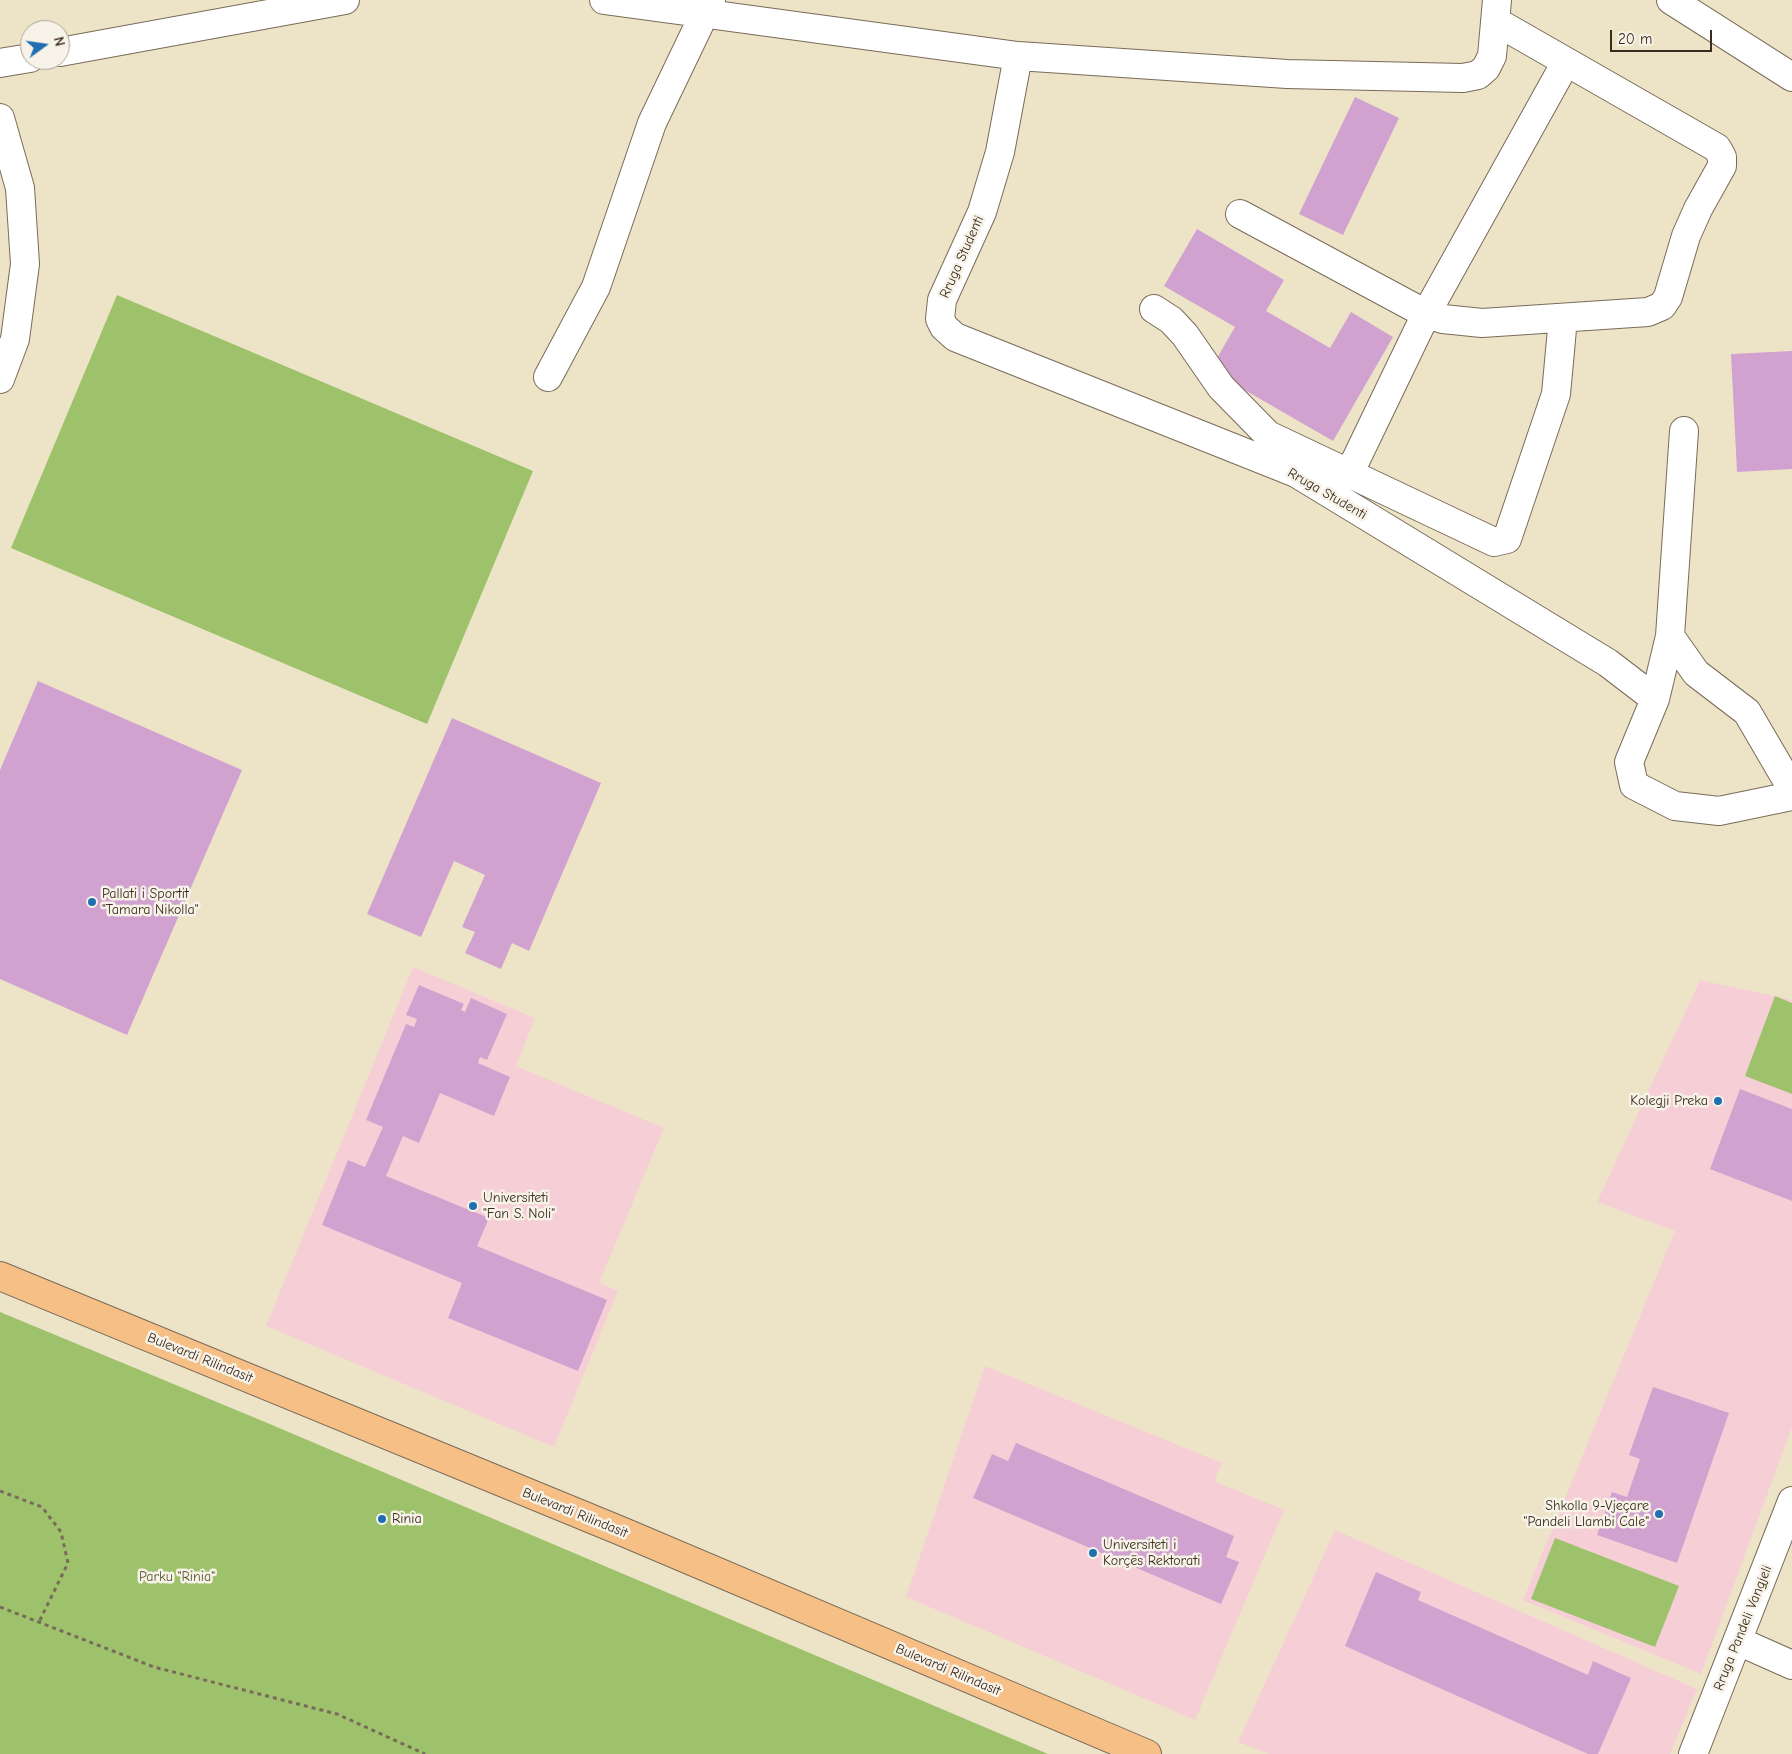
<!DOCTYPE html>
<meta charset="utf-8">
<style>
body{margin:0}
#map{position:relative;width:1792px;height:1754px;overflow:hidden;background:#ede4c7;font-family:"Comic Neue",sans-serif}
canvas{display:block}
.north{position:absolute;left:20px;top:20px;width:50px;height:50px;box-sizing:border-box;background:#f7f3e8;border:1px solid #aca397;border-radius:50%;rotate:76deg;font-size:14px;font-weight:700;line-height:20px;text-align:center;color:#3b2a1e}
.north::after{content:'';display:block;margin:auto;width:18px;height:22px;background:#1f6fb2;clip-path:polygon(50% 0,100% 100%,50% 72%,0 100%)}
.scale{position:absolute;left:1610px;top:30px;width:102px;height:22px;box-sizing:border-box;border:2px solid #3b2a1e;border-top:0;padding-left:6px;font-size:15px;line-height:18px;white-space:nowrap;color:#3b2a1e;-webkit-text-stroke:4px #f7f3e8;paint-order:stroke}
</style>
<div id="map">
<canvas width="1792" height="1754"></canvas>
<div class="north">N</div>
<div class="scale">20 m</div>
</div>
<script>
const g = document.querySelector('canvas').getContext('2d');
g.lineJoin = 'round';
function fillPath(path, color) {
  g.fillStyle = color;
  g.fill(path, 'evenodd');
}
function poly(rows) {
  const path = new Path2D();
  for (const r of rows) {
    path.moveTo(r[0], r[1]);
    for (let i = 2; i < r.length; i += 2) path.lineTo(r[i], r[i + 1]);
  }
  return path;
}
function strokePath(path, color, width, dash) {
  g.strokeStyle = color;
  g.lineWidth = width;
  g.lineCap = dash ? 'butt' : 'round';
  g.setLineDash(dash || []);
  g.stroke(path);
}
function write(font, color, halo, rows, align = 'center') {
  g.font = font + ' "Comic Neue",sans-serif';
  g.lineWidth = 5;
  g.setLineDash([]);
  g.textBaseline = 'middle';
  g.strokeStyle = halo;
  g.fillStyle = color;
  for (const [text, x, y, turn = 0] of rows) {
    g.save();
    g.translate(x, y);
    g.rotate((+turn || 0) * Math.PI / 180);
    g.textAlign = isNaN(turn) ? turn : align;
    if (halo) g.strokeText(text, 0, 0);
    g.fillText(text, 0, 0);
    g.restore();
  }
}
fillPath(poly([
 [413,967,535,1018,516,1066,664,1128,599,1283,618,1291,554,1447,266,1326],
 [1700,980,1792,1000,1792,1427,1701,1674,1523,1600,1675,1231,1597,1202],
 [985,1366,1222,1463,1214,1481,1284,1510,1195,1720,906,1597],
 [1335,1530,1697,1689,1670,1754,1269,1754,1238,1742]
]), '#f6cfd6');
fillPath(poly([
 [117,295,533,471,427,724,11,548],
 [1775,996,1792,1003,1792,1094,1745,1076],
 [0,1312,265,1422,1048,1754,0,1754],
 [1555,1538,1679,1586,1655,1647,1531,1599]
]), '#9ec26c');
fillPath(poly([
 [1355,97,1399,118,1343,235,1299,214],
 [1197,229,1284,280,1266,311,1330,348,1351,312,1393,337,1333,441,1210,370,1235,327,1164,286],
 [1792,351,1792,469,1737,472,1731,354],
 [38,681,242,770,127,1035,0,979,0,770],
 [452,718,601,783,529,951,512,943,501,969,465,953,475,932,462,927,485,875,454,861,421,937,367,914],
 [419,985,464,1004,461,1010,465,1012,471,998,507,1014,487,1060,480,1057,478,1063,510,1077,494,1116,440,1093,419,1143,403,1136,386,1176,489,1218,477,1246,607,1300,578,1371,448,1318,462,1283,322,1225,348,1160,365,1167,383,1127,366,1120,406,1024,414,1027,417,1019,406,1015],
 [1740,1089,1792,1109,1792,1201,1710,1169],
 [1653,1387,1729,1413,1677,1563,1597,1535,1612,1492,1627,1497,1640,1459,1629,1455],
 [1016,1443,1234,1536,1226,1557,1239,1562,1221,1604,973,1498,992,1454,1008,1461],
 [1376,1572,1421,1592,1418,1600,1588,1675,1593,1661,1631,1678,1598,1754,1588,1754,1345,1646]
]), '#d1a2d0');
const minor = poly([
 [604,0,1018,56,1287,74,1463,78,1478,75,1486,68,1492,56,1497,0],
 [1671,0,1792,77],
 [60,52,345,0],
 [1018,56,1000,152,982,212,942,300,940,319,944,327,955,337,1296,473,1608,663,1655,699,1629,762,1634,785,1675,806,1719,811,1792,796],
 [0,63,30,58],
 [0,118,20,188,25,264,15,339,0,379],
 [1240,214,1426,314,1443,319,1482,323,1648,312,1662,306,1668,297,1686,236,1698,209,1722,166,1722,157,1717,148,1495,21],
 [1154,309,1171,320,1185,335,1221,387,1268,435,1494,542,1507,539,1556,394,1563,318],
 [548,377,596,287,652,123,711,0],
 [1349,474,1426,314,1566,62],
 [1670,636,1696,673,1747,712,1792,789],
 [1655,699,1670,636,1684,431],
 [1738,1641,1792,1665],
 [1693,1754,1792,1501]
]);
const major = poly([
 [0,1276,621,1531,1147,1754]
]);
strokePath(minor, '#796b59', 30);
strokePath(major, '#796b59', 30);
strokePath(poly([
 [0,1491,42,1507,61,1532,68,1563,39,1622],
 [0,1607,154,1667,337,1714,425,1754]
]), '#796b59', 3, [4, 4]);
strokePath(minor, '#fff', 28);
strokePath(major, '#f5bf86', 28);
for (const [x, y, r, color] of [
 [92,902,5,"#1f6fb2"],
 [1718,1101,5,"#1f6fb2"],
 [473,1206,5,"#1f6fb2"],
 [1659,1514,5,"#1f6fb2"],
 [382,1519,5,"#1f6fb2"],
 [1093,1553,5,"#1f6fb2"]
]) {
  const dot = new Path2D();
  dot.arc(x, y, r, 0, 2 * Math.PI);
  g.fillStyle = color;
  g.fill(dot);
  strokePath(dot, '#f7f3e8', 2);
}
write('14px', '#3b2a1e', '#f7f3e8', [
 ["Rruga Studenti",962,257,-66],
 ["Rruga Studenti",1327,494,30],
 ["Bulevardi Rilindasit",200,1358,22],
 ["Bulevardi Rilindasit",575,1513,22],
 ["Rruga Pandeli Vangjeli",1743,1628,-68],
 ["Bulevardi Rilindasit",948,1670,23]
]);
write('14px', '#3b2a1e', '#f7f3e8', [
 ["Pallati i Sportit",102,894],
 ["\"Tamara Nikolla\"",102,910],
 ["Kolegji Preka",1708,1101,"right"],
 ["Universiteti",483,1198],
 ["\"Fan S. Noli\"",483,1214],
 ["Shkolla 9-Vjeçare",1649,1506,"right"],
 ["\"Pandeli Llambi Cale\"",1649,1522,"right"],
 ["Rinia",392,1519],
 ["Universiteti i",1103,1545],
 ["Korçës Rektorati",1103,1561]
], 'left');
write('14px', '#595835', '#f7f3e8', [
 ["Parku \"Rinia\"",177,1577]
]);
</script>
